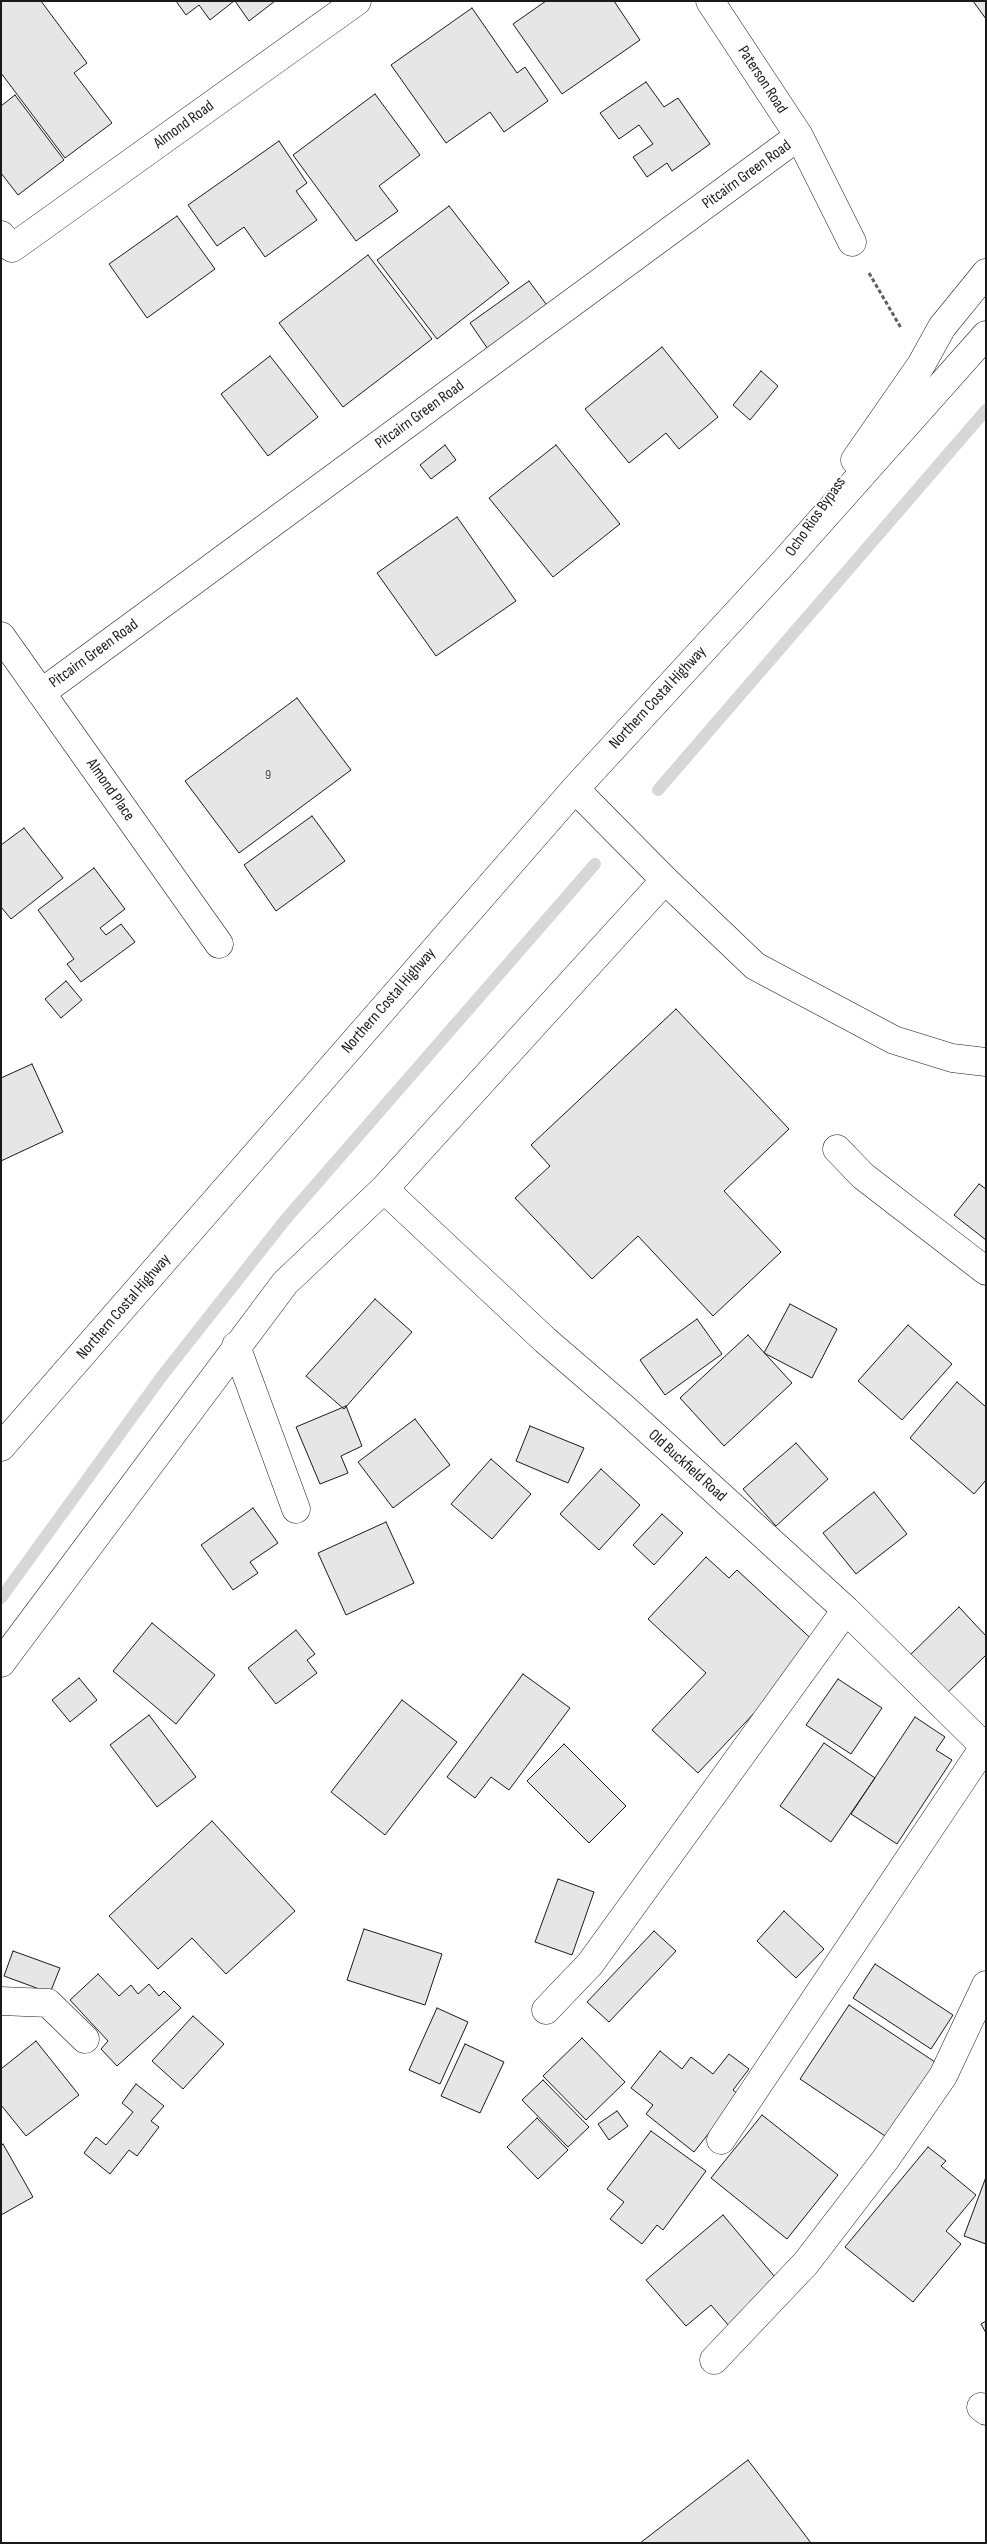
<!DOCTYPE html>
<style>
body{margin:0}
#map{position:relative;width:987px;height:2544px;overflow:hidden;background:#fff;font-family:"Sofia Sans Condensed",sans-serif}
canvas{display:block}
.frame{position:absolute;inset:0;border:2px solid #1a1a1a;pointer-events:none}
</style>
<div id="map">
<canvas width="987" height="2544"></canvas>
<div class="frame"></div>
</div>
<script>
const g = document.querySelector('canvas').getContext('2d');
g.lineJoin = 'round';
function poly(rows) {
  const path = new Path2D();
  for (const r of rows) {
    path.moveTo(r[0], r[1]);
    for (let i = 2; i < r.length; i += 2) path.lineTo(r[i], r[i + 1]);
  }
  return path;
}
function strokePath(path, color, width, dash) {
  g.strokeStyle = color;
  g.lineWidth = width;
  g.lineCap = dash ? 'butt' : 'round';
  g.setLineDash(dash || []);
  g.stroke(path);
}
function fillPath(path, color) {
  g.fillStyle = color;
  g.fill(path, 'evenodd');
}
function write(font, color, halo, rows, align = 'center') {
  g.font = font + ' "Sofia Sans Condensed",sans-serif';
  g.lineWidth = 4;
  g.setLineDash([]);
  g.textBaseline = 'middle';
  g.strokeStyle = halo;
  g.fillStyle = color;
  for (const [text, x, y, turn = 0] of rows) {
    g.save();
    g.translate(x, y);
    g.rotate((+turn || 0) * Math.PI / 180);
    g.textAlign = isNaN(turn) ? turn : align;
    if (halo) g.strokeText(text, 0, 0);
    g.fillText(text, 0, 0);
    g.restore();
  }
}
strokePath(poly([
 [658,790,986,410],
 [1,1598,162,1376,285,1220,595,864]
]), '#d7d7d7', 12);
const building = poly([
 [1,1,41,1,87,63,74,73,112,123,65,158,1,73,1,1],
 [176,1,234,1,210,20,199,5,186,15,176,1],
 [235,1,275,1,249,21,235,1],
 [546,1,614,1,640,40,562,94,513,24,546,1],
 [973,1,986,1,986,19,973,1],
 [472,8,517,73,525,67,548,101,504,132,490,112,446,143,391,65,472,8],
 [646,82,664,107,678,98,710,144,672,171,667,163,647,177,633,157,653,144,639,125,619,139,600,113,646,82],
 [375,94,420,155,379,186,398,211,356,241,293,155,375,94],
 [15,95,64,160,18,195,1,173,1,106,15,95],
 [279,141,307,183,296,191,317,220,265,257,244,227,217,246,188,205,279,141],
 [449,206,509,283,437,339,377,260,449,206],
 [177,216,215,269,147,318,109,264,177,216],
 [368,255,432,339,343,407,279,323,368,255],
 [529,281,552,312,492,355,470,323,529,281],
 [662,347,718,417,679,449,666,433,629,463,585,409,662,347],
 [270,356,318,417,268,456,221,394,270,356],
 [761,371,778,386,750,420,733,405,761,371],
 [445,445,456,460,431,479,420,465,445,445],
 [556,445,620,524,553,577,489,498,556,445],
 [457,517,516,601,436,656,377,573,457,517],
 [297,698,351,770,239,853,185,781,297,698],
 [312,816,345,861,276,911,244,865,312,816],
 [24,828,63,878,11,919,1,907,1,845,24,828],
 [94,868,125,909,100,928,106,935,121,924,135,942,81,982,67,964,74,959,38,910,94,868],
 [66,981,82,1000,61,1018,45,999,66,981],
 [676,1009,789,1129,724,1191,781,1252,713,1316,638,1236,592,1279,515,1198,550,1166,531,1145,676,1009],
 [32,1064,63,1132,1,1161,1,1078,32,1064],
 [979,1184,986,1189,986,1240,954,1215,979,1184],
 [375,1299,412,1332,344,1409,306,1376,375,1299],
 [790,1304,837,1329,812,1378,764,1353,790,1304],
 [697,1319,722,1354,665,1395,640,1360,697,1319],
 [908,1325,952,1364,902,1420,858,1381,908,1325],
 [748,1335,792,1383,724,1446,680,1398,748,1335],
 [957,1382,986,1407,986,1480,974,1494,910,1438,957,1382],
 [346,1406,362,1446,341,1456,348,1473,320,1484,296,1427,346,1406],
 [415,1419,450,1465,393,1508,358,1462,415,1419],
 [530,1426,584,1448,568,1483,516,1461,530,1426],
 [796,1443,828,1479,776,1526,743,1489,796,1443],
 [491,1459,531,1494,492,1539,451,1504,491,1459],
 [601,1469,640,1505,599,1550,560,1514,601,1469],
 [874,1492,907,1534,856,1574,823,1533,874,1492],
 [253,1508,278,1543,250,1562,258,1573,233,1590,201,1545,253,1508],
 [662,1514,683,1533,654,1565,633,1545,662,1514],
 [386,1522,414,1583,346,1615,318,1553,386,1522],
 [706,1557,729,1578,737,1570,818,1645,698,1773,652,1730,706,1673,648,1619,706,1557],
 [959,1607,986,1636,986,1655,941,1699,904,1661,959,1607],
 [152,1623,215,1675,176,1724,113,1671,152,1623],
 [296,1630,315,1654,307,1660,317,1673,276,1704,248,1668,296,1630],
 [523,1674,570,1708,509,1790,491,1777,475,1798,447,1777,523,1674],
 [79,1678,97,1700,70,1722,52,1700,79,1678],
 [838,1679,882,1708,851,1754,806,1725,838,1679],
 [402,1700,457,1742,385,1835,331,1792,402,1700],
 [149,1715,196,1777,157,1807,110,1745,149,1715],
 [915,1717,945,1737,936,1750,952,1760,897,1844,851,1814,915,1717],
 [824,1743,875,1778,831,1842,780,1806,824,1743],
 [564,1744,626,1806,589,1843,527,1781,564,1744],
 [212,1821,295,1911,226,1974,192,1938,158,1969,109,1916,212,1821],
 [558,1879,594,1892,572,1955,535,1942,558,1879],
 [784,1911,824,1949,796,1978,757,1941,784,1911],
 [364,1929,442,1954,425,2005,347,1980,364,1929],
 [654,1931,676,1951,609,2022,587,2002,654,1931],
 [13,1951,60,1968,50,1993,4,1976,13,1951],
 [875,1964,953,2015,931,2049,853,1998,875,1964],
 [98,1974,119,1996,131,1985,138,1994,149,1984,159,1996,164,1991,181,2008,117,2066,101,2049,108,2041,70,2000,98,1974],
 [849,2005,941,2066,891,2140,800,2079,849,2005],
 [437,2008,468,2022,440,2084,409,2070,437,2008],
 [193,2016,224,2044,183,2089,152,2061,193,2016],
 [582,2038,625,2082,586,2120,543,2076,582,2038],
 [36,2041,79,2095,26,2136,1,2105,1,2069,36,2041],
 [465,2044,504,2062,480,2113,441,2096,465,2044],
 [660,2051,682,2069,691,2057,713,2074,729,2054,749,2069,733,2090,739,2095,694,2152,646,2114,653,2105,631,2088,660,2051],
 [543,2080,589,2127,568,2147,522,2100,543,2080],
 [136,2084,164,2106,151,2121,159,2127,137,2156,129,2150,110,2174,84,2153,96,2137,106,2145,133,2112,122,2103,136,2084],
 [617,2111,628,2126,609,2140,598,2124,617,2111],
 [762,2115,838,2175,787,2239,711,2178,762,2115],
 [537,2118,568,2150,538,2179,507,2147,537,2118],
 [651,2131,706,2171,663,2230,657,2225,642,2244,610,2219,624,2202,607,2189,651,2131],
 [3,2144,33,2197,1,2215,1,2146,3,2144],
 [928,2147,946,2161,941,2166,976,2195,946,2231,961,2244,913,2302,845,2247,928,2147],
 [986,2177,986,2244,964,2236,986,2177],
 [723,2215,780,2283,729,2326,711,2305,686,2326,646,2280,723,2215],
 [986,2321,986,2333,981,2324,986,2321],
 [748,2460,811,2543,640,2543,748,2460]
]);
fillPath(building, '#e6e6e6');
strokePath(building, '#1a1a1a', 1);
const minor = poly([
 [710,1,799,136,852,242],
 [1,235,12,248,357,1],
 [1,636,219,944],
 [41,693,799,136],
 [575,789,665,880,755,966,894,1040,952,1058,986,1062],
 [837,1149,863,1176,986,1271],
 [384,1189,545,1340,625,1409,846,1610,986,1748],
 [236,1346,296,1509],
 [1,1663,285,1283,384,1189,665,880],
 [1,2001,48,2003,85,2039],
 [546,2010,590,1964,846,1610],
 [721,2140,984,1747],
 [714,2360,806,2263,885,2160,943,2076,986,1985],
 [981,2407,986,2411]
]);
const major = poly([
 [855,460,921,365,942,327,986,273],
 [1,1447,575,789,784,562,986,335]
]);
strokePath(minor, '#1a1a1a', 29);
strokePath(major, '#1a1a1a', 29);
strokePath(poly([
 [869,273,901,328]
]), '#5f5f5f', 3, [4, 2.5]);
strokePath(minor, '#fff', 28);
strokePath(major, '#fff', 28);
write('14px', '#4d4d4d', null, [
 ["9",268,775]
]);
write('16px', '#1a1a1a', '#fff', [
 ["Paterson Road",762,80,57],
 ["Almond Road",184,125,-36],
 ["Pitcairn Green Road",747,175,-36],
 ["Pitcairn Green Road",420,415,-36],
 ["Ocho Rios Bypass",816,517,-55],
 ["Pitcairn Green Road",94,654,-36],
 ["Northern Costal Highway",658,698,-47],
 ["Almond Place",110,790,55],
 ["Northern Costal Highway",389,1001,-49],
 ["Northern Costal Highway",124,1307,-49],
 ["Old Buckfield Road",687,1466,42]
]);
</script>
